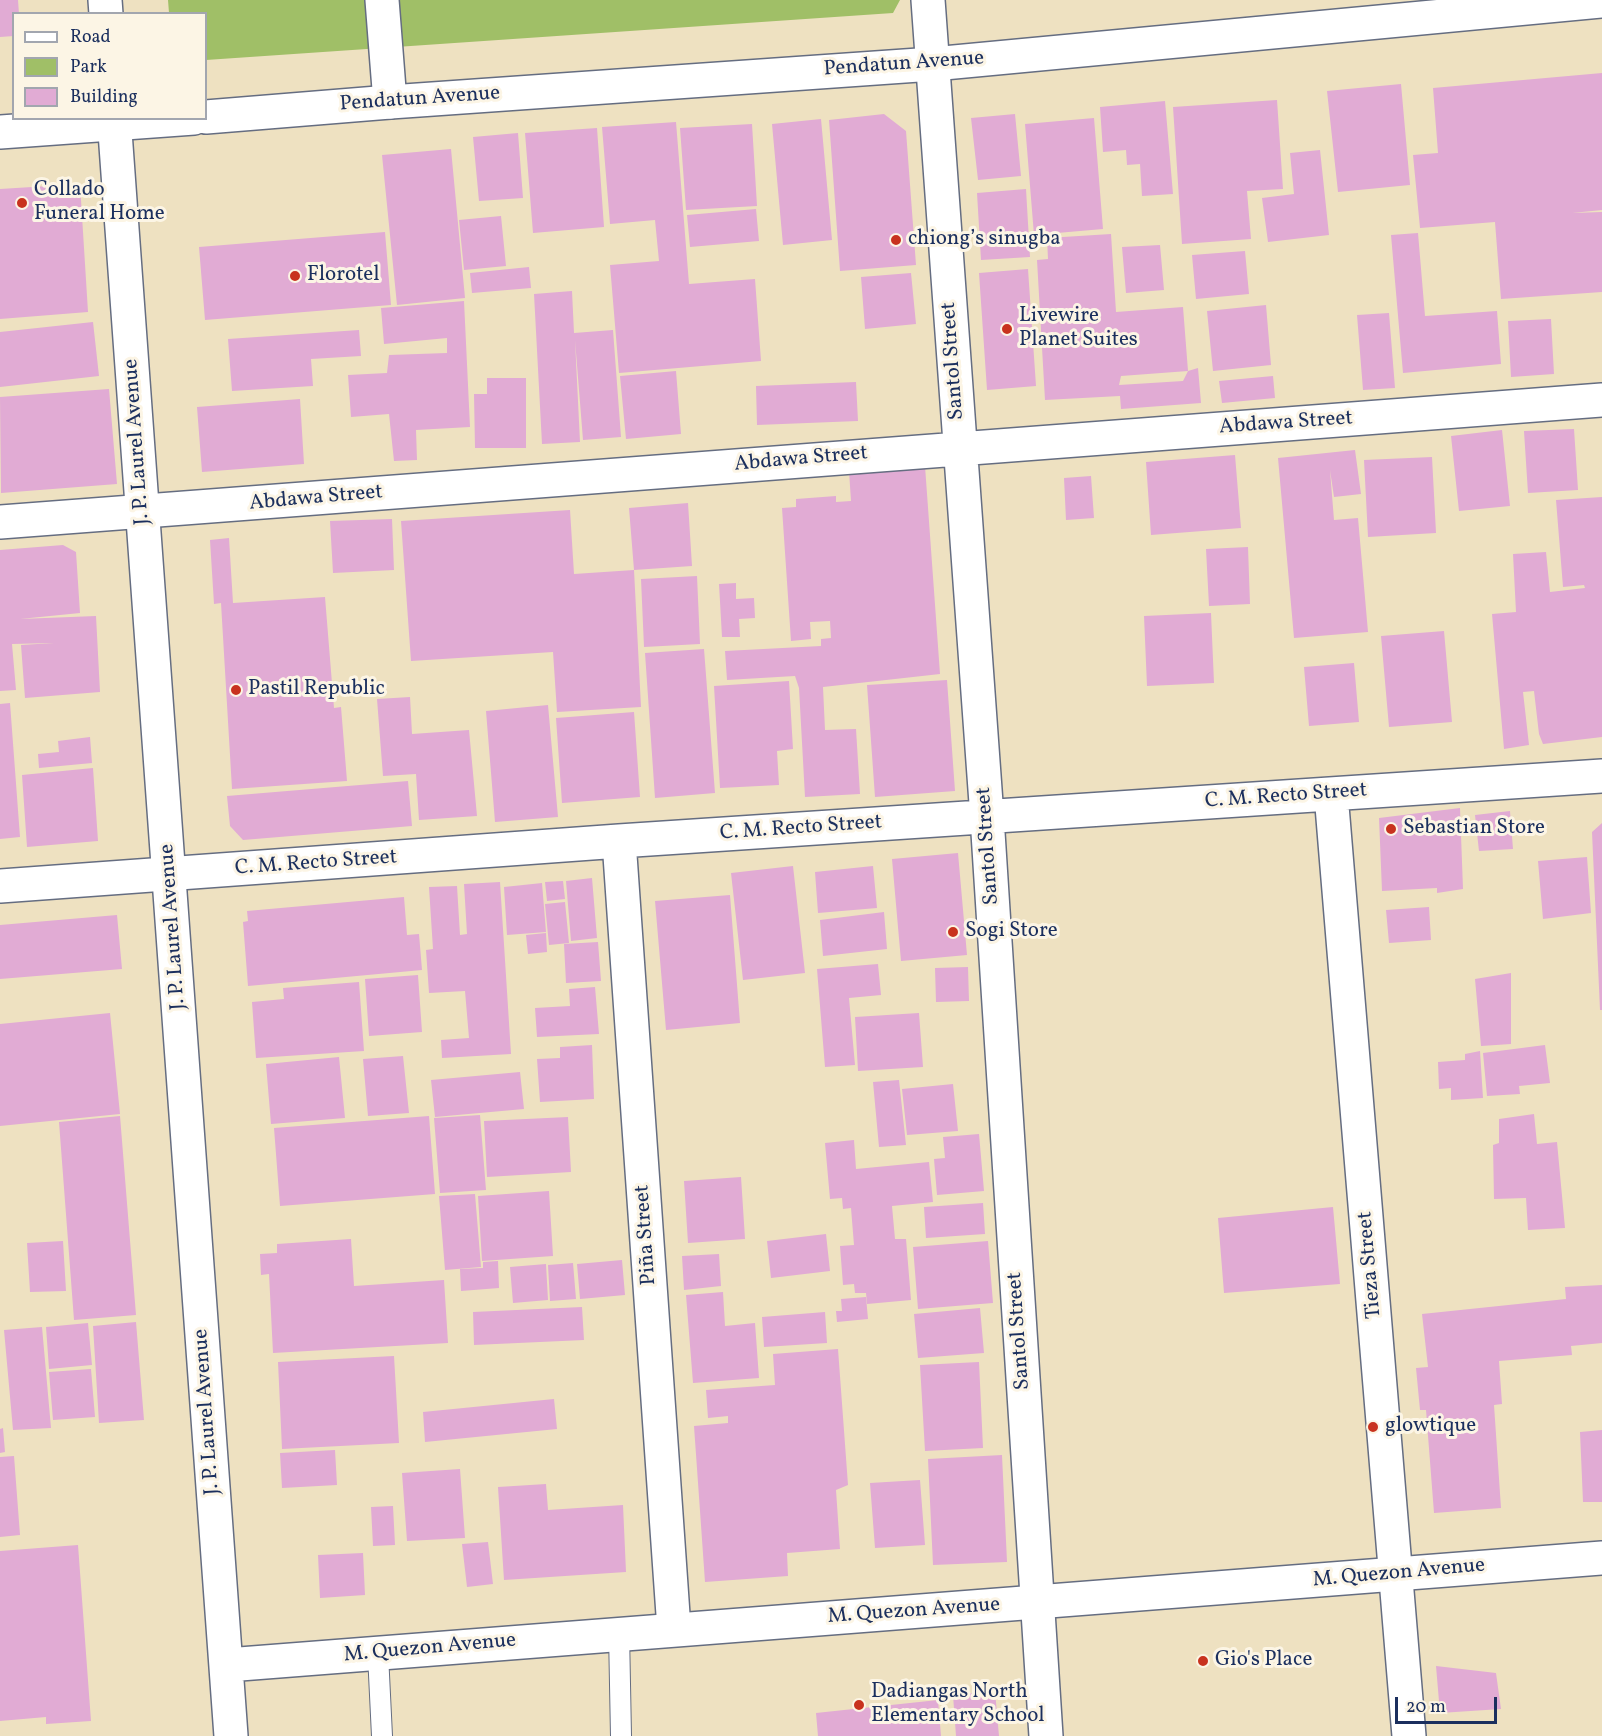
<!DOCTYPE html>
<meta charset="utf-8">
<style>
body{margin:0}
#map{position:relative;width:1602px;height:1736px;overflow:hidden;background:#eee1c1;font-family:Vollkorn,serif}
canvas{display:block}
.legend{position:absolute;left:12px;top:12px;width:195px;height:108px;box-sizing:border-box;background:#fcf5e5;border:2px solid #a2a6af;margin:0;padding:8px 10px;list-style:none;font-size:18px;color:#1b2f5e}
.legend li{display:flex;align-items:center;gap:12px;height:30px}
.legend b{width:30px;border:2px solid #a2a6af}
.scale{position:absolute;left:1395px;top:1697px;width:102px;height:27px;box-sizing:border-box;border:3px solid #1b2f5e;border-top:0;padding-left:8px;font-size:18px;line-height:21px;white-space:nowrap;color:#1b2f5e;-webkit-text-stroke:4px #fcf5e5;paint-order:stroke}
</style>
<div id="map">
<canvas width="1602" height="1736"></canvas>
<ul class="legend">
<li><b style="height:8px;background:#fff"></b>Road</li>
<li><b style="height:16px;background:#a0bf67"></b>Park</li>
<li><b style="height:16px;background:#e1abd4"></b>Building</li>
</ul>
<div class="scale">20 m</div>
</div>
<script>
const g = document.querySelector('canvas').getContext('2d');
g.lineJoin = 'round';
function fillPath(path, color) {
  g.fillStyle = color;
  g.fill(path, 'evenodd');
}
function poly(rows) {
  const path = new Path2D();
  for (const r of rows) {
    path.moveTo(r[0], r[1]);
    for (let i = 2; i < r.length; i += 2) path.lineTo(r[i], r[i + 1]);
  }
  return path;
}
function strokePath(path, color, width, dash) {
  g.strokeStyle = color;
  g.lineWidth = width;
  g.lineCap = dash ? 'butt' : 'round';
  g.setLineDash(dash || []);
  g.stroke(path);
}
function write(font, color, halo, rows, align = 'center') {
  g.font = font + ' Vollkorn,serif';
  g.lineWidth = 6;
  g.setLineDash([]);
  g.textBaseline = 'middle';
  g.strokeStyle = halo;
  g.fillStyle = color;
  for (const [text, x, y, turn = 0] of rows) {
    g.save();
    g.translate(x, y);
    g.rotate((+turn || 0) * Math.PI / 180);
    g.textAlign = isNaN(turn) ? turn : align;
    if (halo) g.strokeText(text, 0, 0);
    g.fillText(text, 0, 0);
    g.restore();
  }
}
fillPath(poly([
 [168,0,900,0,893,13,206,60,206,14,169,13]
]), '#a0bf67');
fillPath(poly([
 [0,0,18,0,19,14,14,14,14,36,0,37],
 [1602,73,1602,210,1572,213,1602,212,1602,292,1501,299,1495,222,1420,228,1413,155,1438,153,1433,88],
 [1401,84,1410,185,1338,192,1327,91],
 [1277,100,1283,189,1247,191,1251,239,1182,244,1173,107],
 [1165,101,1173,194,1142,196,1140,164,1127,165,1126,150,1103,152,1100,107],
 [884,114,906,131,916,265,840,271,829,120],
 [1015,114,1021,176,978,180,971,118],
 [1094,118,1103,229,1034,235,1025,124],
 [821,119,832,240,783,245,772,124],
 [676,122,689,284,755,279,761,361,619,373,610,265,659,261,655,220,610,224,602,127],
 [752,124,757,206,686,210,680,128],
 [597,128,604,227,533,233,525,133],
 [518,133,523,198,479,201,473,137],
 [451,149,465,298,397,305,382,155],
 [1320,150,1329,235,1268,242,1262,198,1294,194,1290,153],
 [80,184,88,312,0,319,0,189],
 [1026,189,1030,257,981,260,977,193],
 [756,209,759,241,690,247,687,215],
 [501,216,506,266,464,270,459,220],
 [385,232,391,305,205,320,199,247],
 [1418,233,1425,316,1497,311,1501,364,1403,373,1391,235],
 [1111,234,1116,312,1183,307,1188,371,1198,368,1201,403,1121,409,1120,396,1045,400,1037,260,1048,259,1047,238],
 [1188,371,1183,381,1119,385,1121,376],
 [1160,245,1164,290,1126,293,1122,247],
 [1245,251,1249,294,1196,299,1192,255],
 [529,267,531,288,472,293,470,273],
 [1028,269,1036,386,987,390,979,273],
 [911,273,916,324,865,329,861,277],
 [572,291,574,333,613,330,621,437,583,440,575,340,580,442,542,444,534,294],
 [464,301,470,427,416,430,417,460,394,461,389,414,351,417,348,375,387,373,389,355,447,353,447,338,384,344,381,308],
 [1266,305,1271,365,1213,371,1207,311],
 [1389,313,1395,388,1363,390,1357,315],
 [1551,319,1554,374,1511,377,1508,321],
 [93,322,99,376,0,387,0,332],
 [359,330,361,356,311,359,313,386,232,391,228,339],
 [676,371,681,434,626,439,620,376],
 [1273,376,1275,398,1222,403,1219,381],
 [487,378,526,378,526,448,475,448,474,394,487,394],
 [856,382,858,421,757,425,756,386],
 [109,389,117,484,1,493,0,397],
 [300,399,304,464,202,472,197,407],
 [1574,429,1578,490,1528,493,1524,431],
 [1502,430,1510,506,1459,511,1451,436],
 [1355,450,1361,494,1334,497,1330,470,1334,520,1358,518,1368,632,1294,638,1278,458],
 [1235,455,1241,528,1151,535,1146,462],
 [1432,457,1436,533,1368,537,1364,460],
 [925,466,940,674,823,687,825,730,856,729,860,794,805,797,799,688,795,676,727,680,725,651,821,646,821,639,831,638,830,621,810,622,811,639,791,641,782,508,796,507,796,499,836,496,836,502,851,501,849,471],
 [1091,476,1094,518,1066,520,1064,478],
 [1602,497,1602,737,1543,744,1539,734,1534,691,1523,692,1529,745,1504,749,1492,614,1516,612,1513,554,1546,552,1550,592,1585,588,1584,585,1563,587,1556,500],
 [688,503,692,566,634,570,629,508],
 [570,510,574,574,634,570,641,707,557,712,553,652,411,661,401,521],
 [392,519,394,570,333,573,330,521],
 [229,538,233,603,325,597,334,708,341,707,347,781,232,789,221,603,214,604,210,540],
 [63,545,76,552,80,613,20,619,96,616,100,692,25,698,21,645,54,643,12,644,16,690,0,691,0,550],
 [1248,547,1250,604,1209,606,1206,549],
 [697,576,700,644,644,647,641,579],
 [736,583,736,599,754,598,755,618,739,619,740,637,722,637,719,584],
 [1211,613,1214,683,1147,686,1144,616],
 [1444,631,1452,722,1389,727,1381,636],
 [704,649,715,793,655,798,645,653],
 [1354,663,1359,722,1309,726,1304,667],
 [947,680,955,791,875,797,867,685],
 [789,681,793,749,777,751,779,785,720,788,714,686],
 [410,697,412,734,469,730,477,816,419,820,416,774,383,776,377,699],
 [10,703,20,837,0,839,0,704],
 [548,705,558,817,495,822,486,711],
 [634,712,640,797,562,803,556,718],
 [90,737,92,763,39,768,38,754,59,752,58,741],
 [93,768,98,841,27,847,22,775],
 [408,781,412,826,243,840,230,826,227,796],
 [1460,808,1463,889,1437,893,1437,888,1382,891,1379,818],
 [1510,811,1513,849,1479,851,1475,815],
 [1602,823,1602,1010,1600,1010,1592,832],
 [958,853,967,955,901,961,892,859],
 [1587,857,1591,913,1543,919,1538,861],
 [793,866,805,973,743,980,731,873],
 [873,866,877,908,818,913,815,872],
 [592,878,597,938,571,941,566,881],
 [563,881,565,899,547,901,545,882],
 [500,882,511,1054,442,1058,441,1040,469,1038,465,991,429,993,426,950,433,949,429,887,457,886,460,935,467,934,464,884],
 [542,883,546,932,507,935,504,887],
 [730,895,740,1023,666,1030,655,901],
 [404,897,407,935,419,934,422,970,248,986,243,922,248,921,247,911],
 [565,902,569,943,549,945,545,904],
 [1429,907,1431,940,1389,943,1386,910],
 [884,912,887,949,823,956,820,920],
 [117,915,122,969,0,979,0,925],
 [546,933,547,952,528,954,526,935],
 [598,942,601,981,566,983,564,944],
 [878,964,881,995,849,998,855,1065,825,1067,817,969],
 [968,967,969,1001,936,1002,935,968],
 [1511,973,1511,1044,1481,1046,1475,979],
 [418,975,422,1032,369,1036,365,979],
 [359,982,364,1051,256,1058,252,1002,284,999,283,988],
 [595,987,599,1034,537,1037,535,1008,570,1006,569,989],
 [110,1013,120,1114,0,1126,0,1024],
 [919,1013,923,1067,858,1071,855,1017],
 [592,1045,594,1099,540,1102,537,1059,560,1058,560,1047],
 [1545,1045,1550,1083,1519,1086,1520,1094,1487,1096,1483,1053],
 [1480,1051,1483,1098,1451,1100,1451,1088,1439,1089,1438,1062,1465,1060,1465,1054],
 [403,1056,409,1113,368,1116,363,1059],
 [339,1057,345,1118,271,1124,266,1064],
 [520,1072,524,1109,435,1117,431,1080],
 [899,1080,906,1145,879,1147,873,1082],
 [953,1084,958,1131,907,1135,902,1089],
 [1534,1114,1537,1144,1557,1142,1565,1228,1528,1230,1526,1198,1494,1199,1493,1145,1499,1143,1499,1119],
 [480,1115,486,1190,440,1193,434,1118],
 [120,1116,136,1315,74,1320,59,1122],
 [429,1116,435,1194,280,1206,274,1128],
 [568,1117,571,1172,487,1177,484,1121],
 [979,1134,984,1191,937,1195,934,1159,945,1158,943,1137],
 [854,1140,856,1169,929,1162,933,1202,892,1206,895,1239,906,1239,911,1300,867,1304,866,1293,855,1293,854,1284,843,1285,840,1246,854,1245,851,1208,843,1209,842,1198,830,1199,825,1143],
 [741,1177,745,1239,688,1243,684,1181],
 [549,1191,553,1256,482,1261,478,1196],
 [475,1194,481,1267,445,1270,439,1196],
 [983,1203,985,1234,926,1238,924,1207],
 [1333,1207,1340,1284,1224,1293,1218,1218],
 [826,1234,830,1271,771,1278,767,1241],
 [351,1239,354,1286,444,1280,448,1343,273,1353,269,1274,261,1275,260,1254,277,1253,277,1244],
 [63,1241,66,1291,30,1292,27,1243],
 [988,1241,993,1303,918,1309,913,1247],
 [719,1254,721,1286,684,1290,682,1256],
 [622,1260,625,1295,580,1299,577,1264],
 [498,1261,499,1288,461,1291,460,1269,483,1268,483,1262],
 [573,1263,576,1299,550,1301,548,1265],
 [546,1264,548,1300,513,1303,510,1267],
 [1602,1285,1602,1343,1571,1346,1572,1355,1499,1361,1502,1404,1494,1405,1501,1508,1434,1513,1426,1410,1420,1410,1416,1368,1428,1367,1422,1314,1566,1299,1565,1287],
 [723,1292,725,1326,755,1323,759,1378,693,1383,686,1295],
 [866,1297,868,1319,837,1322,836,1311,842,1311,841,1299],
 [582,1307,584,1340,474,1345,473,1312],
 [980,1308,984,1353,918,1358,914,1314],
 [825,1312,827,1343,764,1347,762,1317],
 [136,1322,144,1420,99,1423,93,1326],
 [88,1323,92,1365,49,1369,46,1327],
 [42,1327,51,1428,13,1430,4,1330],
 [838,1349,848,1485,836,1490,840,1549,787,1553,788,1576,705,1582,694,1426,728,1423,728,1416,708,1418,706,1390,775,1385,773,1354],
 [394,1356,399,1443,282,1449,278,1362],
 [979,1362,983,1448,925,1451,920,1365],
 [91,1369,95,1417,53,1420,49,1372],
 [554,1399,557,1429,425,1442,423,1412],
 [3,1428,5,1452,0,1453,0,1429],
 [1602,1430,1602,1502,1583,1502,1580,1432],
 [335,1450,337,1485,282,1488,280,1453],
 [1002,1455,1007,1562,933,1565,928,1459],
 [14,1456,20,1535,0,1537,0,1457],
 [460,1469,465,1538,407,1541,402,1473],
 [920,1480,925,1545,875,1548,870,1483],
 [546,1484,548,1510,623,1505,626,1572,504,1580,498,1487],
 [393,1506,395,1545,373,1546,371,1507],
 [488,1542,493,1584,467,1587,462,1544],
 [78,1545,91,1721,46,1724,46,1717,0,1721,0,1551],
 [363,1553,365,1595,320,1598,318,1555],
 [1436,1666,1496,1673,1501,1709,1440,1713],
 [995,1691,999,1736,956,1736,953,1695],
 [938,1700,941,1736,818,1736,816,1713]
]), '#e1abd4');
const service = poly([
 [619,1632,621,1736],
 [378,1654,382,1736]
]);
const minor = poly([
 [382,0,390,102],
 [928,0,987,817,1046,1736],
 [0,522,1602,400],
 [1331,794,1409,1736],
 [619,841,674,1629],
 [0,886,619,841,1602,776]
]);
const tertiary = poly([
 [105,0,106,14],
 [114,118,231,1736],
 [227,1665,1602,1558]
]);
const secondary = poly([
 [206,117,390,102,933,64,1602,1],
 [0,132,194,118]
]);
strokePath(service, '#656d81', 22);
strokePath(minor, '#656d81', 36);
strokePath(tertiary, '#656d81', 36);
strokePath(secondary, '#656d81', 36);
strokePath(service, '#fff', 20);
strokePath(minor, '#fff', 33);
strokePath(tertiary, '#fff', 33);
strokePath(secondary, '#fff', 33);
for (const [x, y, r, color] of [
 [22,203,6,"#c8321e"],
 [896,240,6,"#c8321e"],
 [295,276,6,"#c8321e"],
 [1007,329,6,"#c8321e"],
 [236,690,6,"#c8321e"],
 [1391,829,6,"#c8321e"],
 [953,932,6,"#c8321e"],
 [1373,1427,6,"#c8321e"],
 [1203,1661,6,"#c8321e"],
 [859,1705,6,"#c8321e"]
]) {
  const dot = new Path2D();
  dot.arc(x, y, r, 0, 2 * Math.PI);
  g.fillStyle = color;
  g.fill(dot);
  strokePath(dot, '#fcf5e5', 2);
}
write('21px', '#1b2f5e', '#fcf5e5', [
 ["Pendatun Avenue",904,65,-4],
 ["Pendatun Avenue",420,100,-4],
 ["Santol Street",954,361,-94],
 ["Abdawa Street",1286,424,-4],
 ["J. P. Laurel Avenue",138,442,-94],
 ["Abdawa Street",801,460,-5],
 ["Abdawa Street",316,499,-5],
 ["C. M. Recto Street",1286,797,-4],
 ["C. M. Recto Street",801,829,-4],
 ["Santol Street",989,846,-94],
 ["C. M. Recto Street",316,864,-4],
 ["J. P. Laurel Avenue",174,927,-94],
 ["Piña Street",647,1235,-94],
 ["Tieza Street",1371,1265,-95],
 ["Santol Street",1020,1331,-94],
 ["J. P. Laurel Avenue",208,1412,-94],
 ["M. Quezon Avenue",1399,1574,-5],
 ["M. Quezon Avenue",914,1612,-4],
 ["M. Quezon Avenue",430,1649,-5]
]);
write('21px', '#1b2f5e', '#fcf5e5', [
 ["Collado",34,191],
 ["Funeral Home",34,215],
 ["chiong’s sinugba",908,240],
 ["Florotel",307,276],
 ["Livewire",1019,317],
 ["Planet Suites",1019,341],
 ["Pastil Republic",248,690],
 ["Sebastian Store",1403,829],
 ["Sogi Store",965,932],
 ["glowtique",1385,1427],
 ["Gio's Place",1215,1661],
 ["Dadiangas North",871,1693],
 ["Elementary School",871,1717]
], 'left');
</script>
